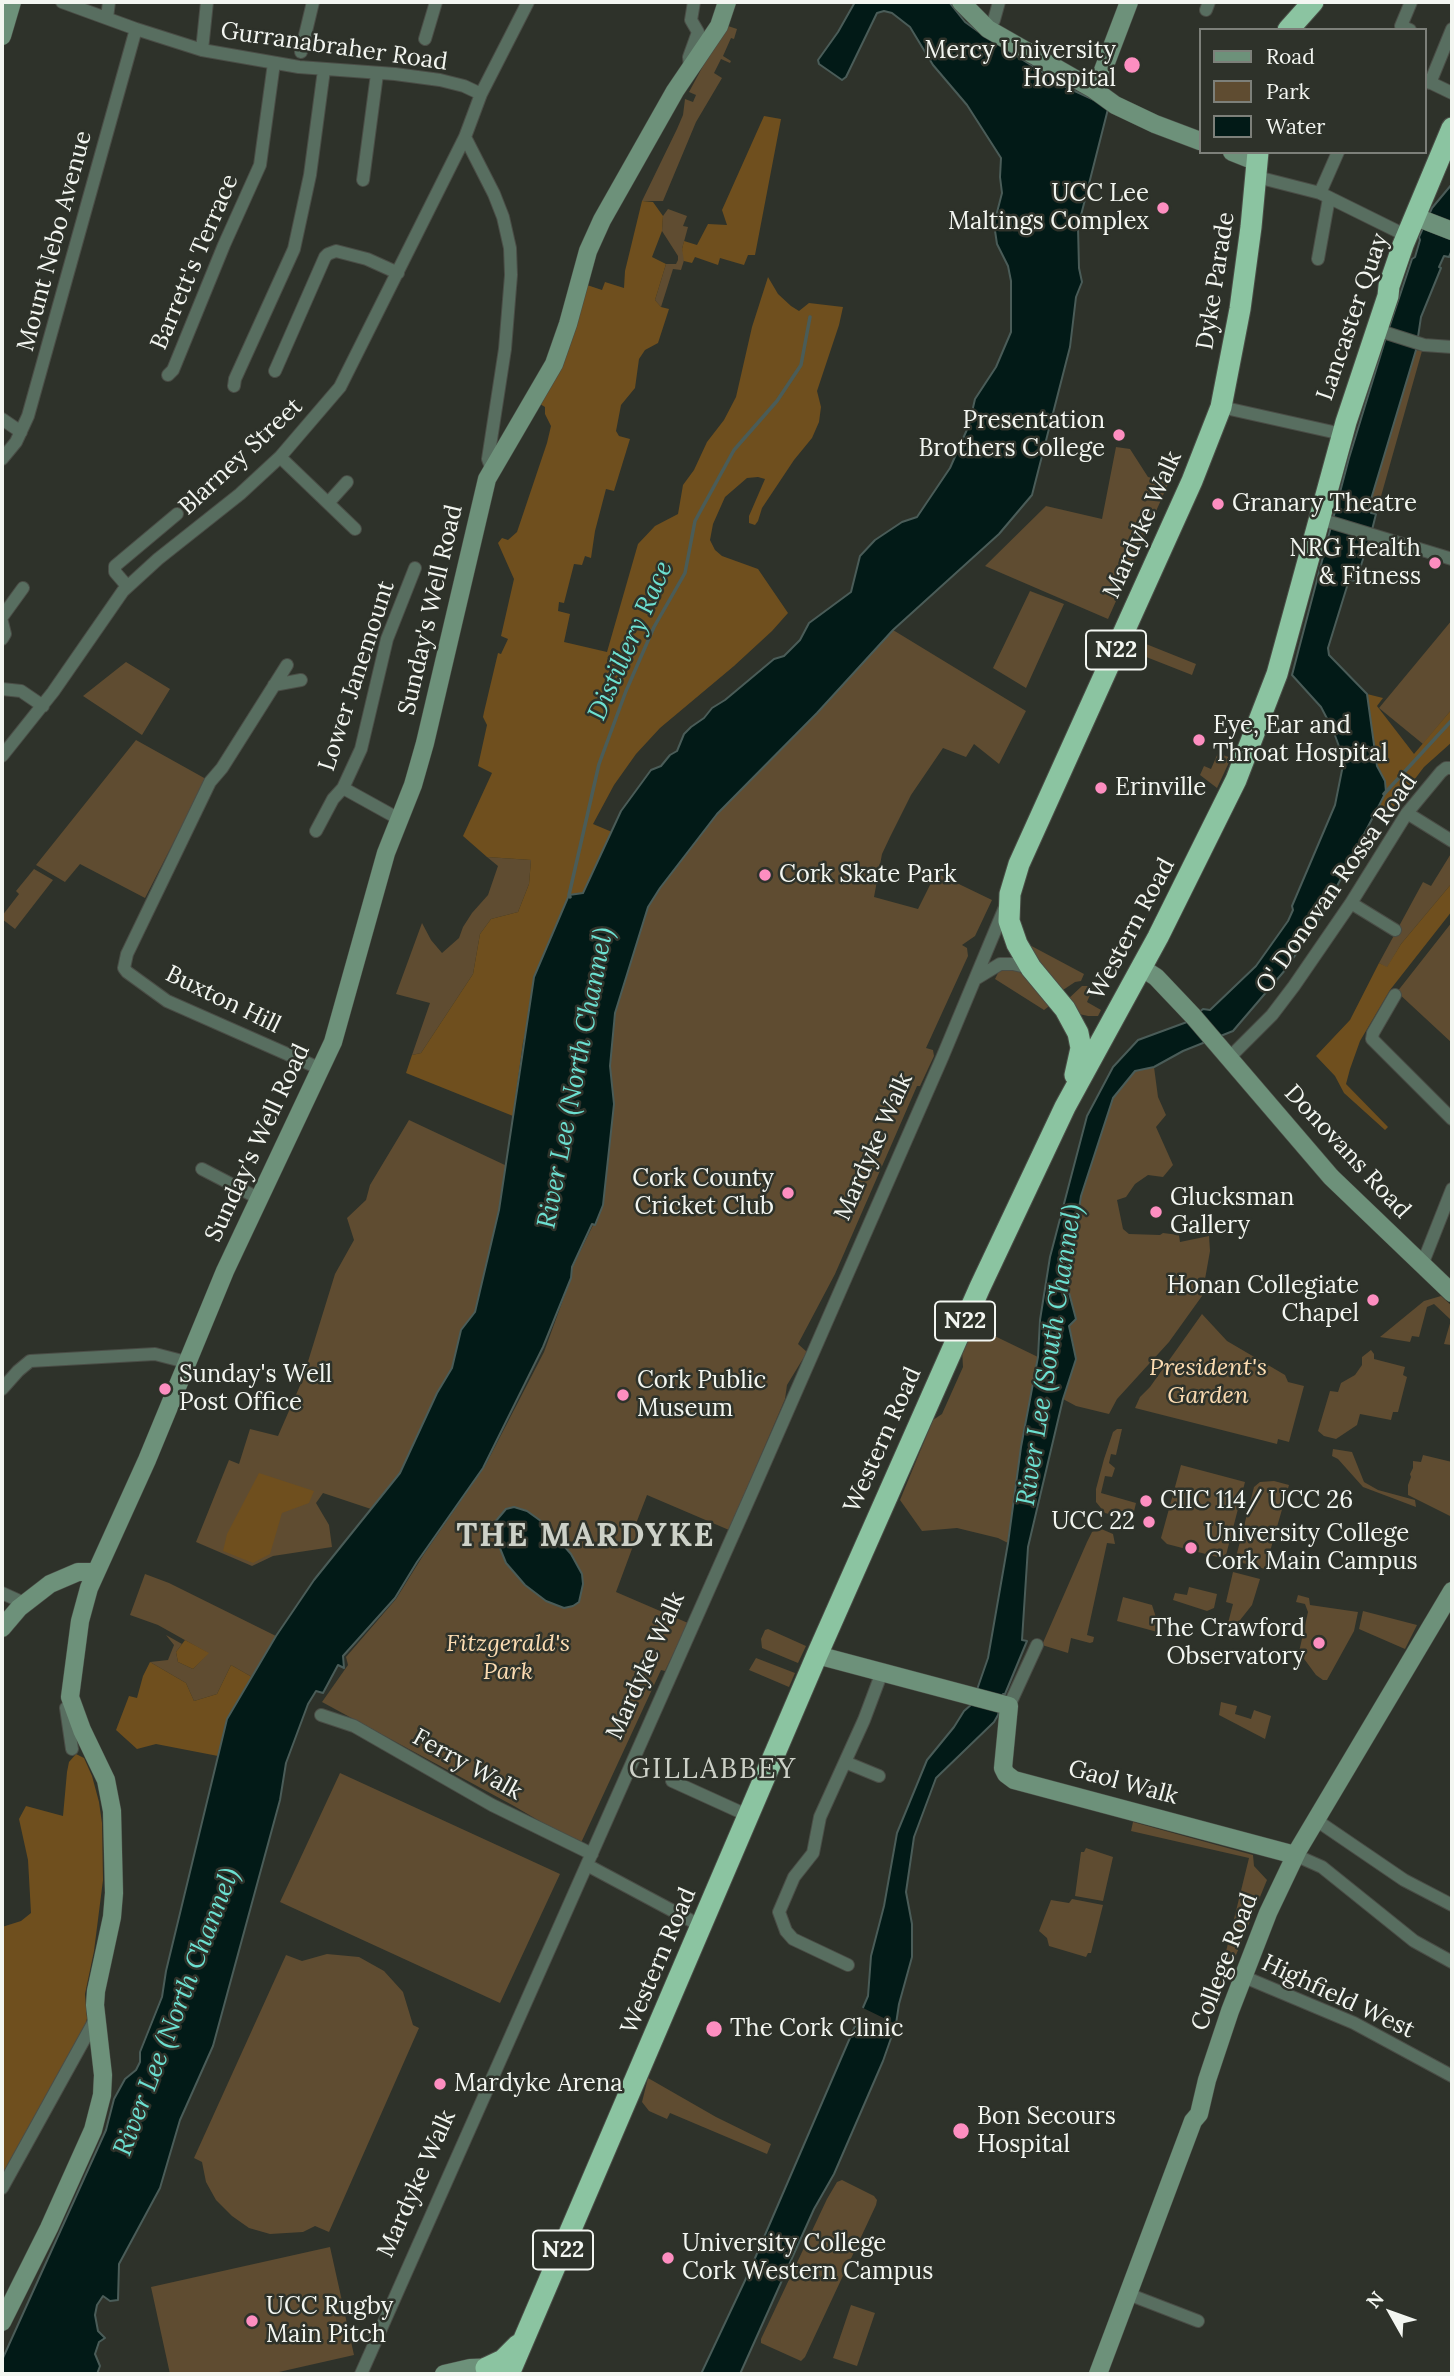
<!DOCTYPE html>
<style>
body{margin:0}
#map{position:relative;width:1454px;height:2376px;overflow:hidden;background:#2e322a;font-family:Lora,serif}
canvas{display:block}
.frame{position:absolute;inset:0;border:4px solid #f3f6f1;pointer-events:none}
.legend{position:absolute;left:1199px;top:28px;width:228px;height:126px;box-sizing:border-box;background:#2e322a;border:2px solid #7d807a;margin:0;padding:9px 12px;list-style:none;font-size:21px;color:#f3f6f1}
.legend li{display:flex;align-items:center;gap:14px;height:35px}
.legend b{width:35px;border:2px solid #7d807a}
.north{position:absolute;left:1356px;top:2278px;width:70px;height:70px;-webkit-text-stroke:5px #2e322a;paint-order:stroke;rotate:310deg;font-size:19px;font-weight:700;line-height:28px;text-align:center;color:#f3f6f1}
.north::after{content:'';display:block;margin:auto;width:24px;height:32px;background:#f3f6f1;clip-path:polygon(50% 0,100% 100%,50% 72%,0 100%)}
</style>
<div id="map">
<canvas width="1454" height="2376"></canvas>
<div class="frame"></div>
<ul class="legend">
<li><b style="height:9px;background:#6d917a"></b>Road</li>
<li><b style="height:19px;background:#5f4c31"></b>Park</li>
<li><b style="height:19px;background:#021a17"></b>Water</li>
</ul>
<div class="north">N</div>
</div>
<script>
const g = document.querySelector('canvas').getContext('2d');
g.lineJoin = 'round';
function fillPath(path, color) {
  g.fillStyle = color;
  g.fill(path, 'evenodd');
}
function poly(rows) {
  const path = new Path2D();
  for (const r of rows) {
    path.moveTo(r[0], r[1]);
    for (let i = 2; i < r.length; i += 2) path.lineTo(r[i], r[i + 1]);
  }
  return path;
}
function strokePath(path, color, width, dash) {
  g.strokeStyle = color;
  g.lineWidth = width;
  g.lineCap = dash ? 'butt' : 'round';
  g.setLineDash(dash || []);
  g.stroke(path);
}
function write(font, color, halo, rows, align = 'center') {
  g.font = font + ' Lora,serif';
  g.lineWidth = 5;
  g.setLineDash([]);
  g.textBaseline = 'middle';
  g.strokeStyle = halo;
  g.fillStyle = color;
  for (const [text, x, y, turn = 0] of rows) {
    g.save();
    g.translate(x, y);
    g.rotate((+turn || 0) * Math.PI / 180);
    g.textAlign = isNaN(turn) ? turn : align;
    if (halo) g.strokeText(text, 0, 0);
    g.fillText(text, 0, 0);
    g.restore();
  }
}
fillPath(poly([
 [725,25,737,29,734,39,731,38,723,56,731,61,730,63,721,59,714,73,722,78,696,122,663,201,642,201,677,129,683,115,685,99,693,102,696,95,689,92],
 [668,209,687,216,683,226,688,227,682,249,685,257,681,270,673,269,661,307,655,300,666,264,676,264,678,260,678,256,662,231,663,216],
 [1416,350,1422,351,1376,514,1371,513,1369,506],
 [1116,447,1130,449,1148,477,1169,482,1108,619,985,566,1046,506,1102,519],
 [1030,591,1064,604,1026,688,993,668],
 [1452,620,1452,709,1423,744,1379,708],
 [893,630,1026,711,999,764,974,744,966,757,943,748,911,795,890,837,882,854,874,897,918,909,936,873,992,900,975,936,962,945,967,948,968,956,926,1048,933,1050,934,1056,920,1086,917,1086,835,1274,798,1344,807,1352,787,1385,785,1399,729,1530,647,1495,637,1521,636,1538,616,1592,688,1623,665,1671,661,1670,580,1845,514,1806,322,1702,348,1665,346,1657,396,1599,424,1554,485,1466,544,1352,571,1278,572,1268,603,1205,614,1104,610,1066,615,1013,648,907,660,888,717,814,817,713],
 [1136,640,1196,664,1192,675,1131,651],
 [126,662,170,689,142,735,83,696],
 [136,740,206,779,145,898,80,864,65,882,36,865],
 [1218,753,1231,758,1217,788,1200,775,1204,766,1211,769],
 [1452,852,1452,883,1401,944,1387,968,1379,963,1423,882,1431,886],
 [487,857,531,860,529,884,518,912,491,919,480,934,473,974,421,1053,412,1055,430,1003,396,994,422,923,431,940,442,953,459,938,463,927,472,913,488,895,498,866],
 [34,869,53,880,15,929,2,919,2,916,19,894,16,891],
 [1452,922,1452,1043,1397,992],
 [1024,942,1084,974,1081,981,1075,982,1060,992],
 [1011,968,1022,972,1052,1004,1044,1010,995,979,998,973,996,970],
 [1082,986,1089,986,1093,988,1087,1002,1101,1010,1098,1016,1088,1016,1079,1014,1067,1000],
 [1154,1067,1158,1097,1166,1115,1156,1127,1173,1165,1163,1177,1148,1175,1135,1184,1126,1197,1117,1200,1123,1229,1129,1234,1160,1235,1163,1233,1179,1235,1180,1242,1209,1236,1210,1251,1202,1296,1169,1342,1117,1399,1109,1414,1076,1406,1063,1399,1076,1359,1069,1325,1076,1319,1068,1289,1072,1251,1081,1196,1113,1098,1135,1071],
 [409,1120,507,1166,499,1210,475,1312,461,1330,452,1368,437,1393,400,1473,371,1509,323,1493,316,1503,329,1525,332,1547,273,1556,252,1566,196,1542,229,1460,239,1464,250,1429,278,1436,302,1381,335,1274,354,1240,347,1218,366,1200,370,1185],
 [1441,1296,1452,1306,1452,1352,1450,1351,1451,1345,1444,1344,1451,1320,1434,1304,1427,1307,1419,1337,1412,1336,1410,1342,1380,1337,1424,1301],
 [1202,1314,1227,1341,1285,1375,1288,1382,1304,1386,1289,1442,1278,1439,1277,1444,1135,1408,1140,1397,1150,1387],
 [974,1326,1038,1357,1021,1447,1008,1543,998,1538,957,1528,922,1531,900,1500,933,1420,942,1414,963,1367,962,1349],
 [1371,1350,1374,1354,1374,1359,1405,1367,1403,1375,1407,1377,1398,1412,1393,1412,1391,1420,1360,1414,1357,1425,1336,1439,1324,1436,1318,1431,1330,1391,1338,1392,1341,1383,1355,1375,1362,1365,1362,1357],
 [1117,1429,1122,1429,1116,1455,1111,1454,1109,1463,1115,1468,1112,1477,1105,1476,1101,1493,1136,1503,1132,1520,1105,1513,1096,1502,1096,1489,1104,1459,1113,1432],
 [1333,1449,1352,1452,1364,1482,1378,1490,1415,1500,1416,1507,1363,1487,1338,1459,1332,1456],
 [1423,1455,1452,1462,1452,1517,1408,1495,1408,1485,1411,1477,1410,1474,1413,1468,1413,1461,1421,1462],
 [1181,1465,1245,1482,1225,1559,1167,1544,1161,1538],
 [1274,1481,1289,1485,1265,1569,1235,1561,1254,1487,1260,1482],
 [1099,1528,1113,1534,1115,1544,1107,1543,1087,1635,1094,1637,1093,1642,1090,1643,1071,1638,1068,1653,1042,1645,1087,1542,1092,1532],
 [1233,1572,1260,1579,1252,1605,1233,1629,1227,1627,1233,1604,1226,1602],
 [145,1574,169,1583,276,1636,252,1677,231,1665,217,1694,194,1701,186,1683,150,1662,168,1660,174,1645,166,1635,182,1644,176,1652,178,1662,193,1669,208,1653,158,1625,130,1615],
 [1189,1587,1217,1594,1214,1608,1207,1611,1173,1600,1175,1593,1187,1595],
 [1298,1595,1309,1598,1310,1605,1358,1612,1354,1631,1327,1680,1323,1680,1316,1675,1299,1652,1308,1612,1305,1604,1296,1602],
 [1123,1597,1152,1605,1161,1633,1117,1621],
 [1363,1611,1417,1625,1405,1649,1359,1629],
 [768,1629,806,1646,798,1663,762,1648,761,1639,765,1630],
 [756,1658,795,1673,789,1687,749,1670],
 [1221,1702,1237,1706,1235,1714,1251,1719,1254,1710,1271,1716,1265,1739,1219,1715],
 [340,1773,560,1874,500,2003,280,1902],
 [1133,1822,1253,1855,1254,1866,1267,1880,1229,1972,1216,2010,1207,2008,1207,2000,1210,1992,1212,1992,1218,1984,1249,1858,1131,1831],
 [1086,1848,1113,1857,1103,1901,1075,1896,1081,1852,1084,1852],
 [1072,1899,1103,1905,1091,1953,1088,1953,1086,1957,1049,1946,1047,1938,1039,1931,1051,1900,1069,1903],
 [327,1954,359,1957,384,1971,403,1992,413,2025,419,2028,329,2232,315,2226,303,2232,270,2234,249,2228,232,2216,216,2200,206,2182,202,2162,194,2158,286,1955,302,1961],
 [648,2078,716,2117,771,2144,767,2154,670,2113,667,2119,649,2111,642,2102],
 [842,2180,874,2196,877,2200,876,2205,805,2357,801,2361,761,2343,761,2339,827,2199,837,2182],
 [330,2247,354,2355,270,2374,170,2374,151,2287],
 [851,2305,875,2313,857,2366,833,2358]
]), '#5f4c31');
fillPath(poly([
 [764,116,781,119,755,255,748,255,744,265,720,258,718,265,695,257,692,263,684,261,682,249,684,241,697,245,708,224,727,225,722,210],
 [642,201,653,202,663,216,662,231,652,257,666,264,655,300,661,307,669,309,658,343,645,350,639,359,635,388,621,405,616,431,619,436,630,439,614,491,606,489,595,531,591,558,585,556,582,565,574,564,564,603,559,602,558,611,570,614,564,642,607,652,638,544,655,526,678,514,683,485,694,470,707,442,724,420,736,397,752,327,768,277,778,294,791,306,799,311,809,303,843,307,839,325,817,391,821,407,819,422,812,438,794,460,762,508,758,521,755,525,749,523,749,516,765,479,758,477,747,478,725,497,713,524,710,540,715,550,722,556,758,569,788,613,772,631,734,666,660,728,636,754,614,785,593,824,612,832,583,893,569,895,556,929,523,1042,513,1116,406,1073,412,1055,421,1053,473,974,480,934,491,919,518,912,529,884,531,860,487,857,463,836,492,773,478,766,487,725,483,717,484,712,498,653,501,654,508,639,501,636,514,579,498,543,502,538,508,540,517,532,547,443,551,426,545,414,545,407,540,404,584,284,602,290,605,282,624,288,625,271],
 [1367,694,1383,698,1377,706,1414,754,1452,709,1452,742,1424,767,1389,813,1377,810,1386,792,1385,781,1377,766],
 [1452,883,1452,911,1390,990,1360,1041,1350,1069,1346,1084,1388,1127,1385,1130,1344,1093,1335,1076,1316,1056,1350,1020,1379,963,1387,967,1401,944],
 [259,1473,314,1491,309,1503,282,1513,270,1554,253,1563,223,1551,227,1534],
 [185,1640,209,1653,193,1669,178,1662,176,1652],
 [150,1662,186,1683,194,1701,217,1694,231,1665,252,1677,227,1719,218,1756,156,1744,137,1749,116,1730,129,1696,137,1698,143,1676],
 [76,1754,84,1758,92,1776,99,1802,102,1823,103,1880,94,1951,85,1994,87,2018,85,2028,2,2175,2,2003,4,1997,2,1990,2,1927,21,1921,31,1913,28,1860,19,1819,26,1806,63,1816,67,1772,69,1762]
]), '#6f4f1e');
const water = poly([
 [855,2,949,2,965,22,983,35,1066,87,1105,105,1108,109,1078,227,1079,268,1082,282,1076,297,1070,347,1032,495,999,534,893,630,817,713,717,814,660,888,648,907,615,1013,610,1066,614,1104,603,1205,595,1225,592,1224,572,1267,571,1278,543,1347,483,1468,417,1562,395,1598,343,1656,344,1668,338,1665,323,1693,316,1691,308,1704,286,1763,280,1800,213,2046,180,2120,160,2188,119,2264,118,2300,110,2301,103,2296,97,2305,95,2315,98,2331,105,2338,99,2342,95,2354,100,2366,97,2374,2,2374,2,2360,106,2130,114,2099,125,2079,136,2070,140,2062,140,2052,162,1997,166,1971,227,1719,276,1636,314,1580,400,1473,437,1393,452,1368,461,1330,475,1312,499,1210,534,977,569,895,583,893,621,811,651,770,661,766,670,755,677,751,684,734,691,727,704,718,712,708,725,700,774,659,784,656,800,640,809,623,851,592,860,556,875,540,902,522,917,517,950,468,969,425,975,399,996,367,1011,332,1011,281,1008,266,997,244,994,224,1002,193,1000,177,1001,158,967,105,933,65,910,27,892,13,884,11,877,13,846,77,842,80,819,64,818,60,838,32,855,2],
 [1452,184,1452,250,1449,257,1444,256,1439,267,1441,268,1421,317,1416,350,1369,506,1371,513,1376,514,1371,534,1356,581,1349,580,1328,648,1329,655,1367,694,1377,766,1385,781,1386,792,1322,915,1286,969,1233,1031,1183,1051,1154,1067,1135,1071,1113,1098,1081,1196,1072,1251,1068,1289,1076,1319,1069,1326,1076,1359,1063,1399,1028,1547,1022,1640,1027,1641,1005,1694,1003,1694,998,1715,994,1722,936,1778,914,1837,906,1892,912,1924,912,1957,899,2004,896,2024,883,2061,834,2174,814,2209,740,2374,701,2374,749,2272,868,1996,871,1956,884,1906,897,1833,927,1760,954,1727,964,1711,972,1704,988,1658,1008,1543,1021,1447,1038,1357,1040,1320,1050,1257,1087,1116,1113,1067,1138,1040,1187,1022,1203,1009,1210,1010,1256,966,1288,921,1293,910,1292,906,1335,805,1344,760,1333,730,1321,707,1292,675,1349,458,1387,334,1412,259,1415,257,1420,240,1419,237,1432,208,1452,184],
 [514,1507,527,1511,545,1524,571,1554,582,1574,583,1584,579,1602,573,1606,564,1608,546,1601,525,1585,506,1563,495,1536,495,1522,506,1509,514,1507]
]);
fillPath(water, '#021a17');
strokePath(water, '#4a5c58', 2);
fillPath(poly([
 [859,2006,896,2024,891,2038,853,2020]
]), '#2e322a');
strokePath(poly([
 [1384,794,1452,720],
 [570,897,569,895,599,764,626,691,654,627,685,573,695,521,734,450,777,401,801,365,810,317]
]), '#4a5c58', 3.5);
const street = poly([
 [62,2,136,29,202,50,299,67,395,74,440,80,464,86,481,94],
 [1206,10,1209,2],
 [107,18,109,2],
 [988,29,994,20,999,2],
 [1410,30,1401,26,1411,2],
 [425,39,436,2],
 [202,50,207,2],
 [301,52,313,2],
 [690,67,689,57,698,32,691,20,694,2],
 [1425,80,1452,93],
 [1430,83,1452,29],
 [465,137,494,194,503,217,510,248,511,275,505,349,488,459,492,470],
 [1257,177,1320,193,1407,236],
 [363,180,377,74],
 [1320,193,1338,152],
 [1318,259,1329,198],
 [1377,330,1424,345,1452,347],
 [275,371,325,257,328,254,336,251,367,259,398,273],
 [168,375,173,370,224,245,260,165,274,63],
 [234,386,235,379,294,249,310,175,324,70],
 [1221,407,1342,434],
 [2,419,21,432],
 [280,457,355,529],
 [2,459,16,442,28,416,136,29],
 [329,502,347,482],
 [1320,519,1452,559],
 [127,586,115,572,115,566,177,514],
 [2,617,23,588],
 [2,622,5,634,2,639],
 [287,665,222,768,210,782,127,954,124,968,127,972,167,1001,321,1069],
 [274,685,301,680],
 [2,689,21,691,43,706],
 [2,756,53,692,123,591,158,559,240,494,280,457,340,387,465,137,481,94,528,2],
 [343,788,399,819],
 [1407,813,1452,841],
 [316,831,333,799,343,788,361,749,387,639,415,568],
 [1351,903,1395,930],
 [977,978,1000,964,1013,964,1030,968],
 [1395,995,1373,1033,1372,1039,1452,1119],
 [1228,1059,1272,1015,1294,986,1351,903,1407,813,1441,772,1446,768,1452,768],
 [202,1169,258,1198],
 [1422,1265,1452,1189],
 [2,1389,18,1371,30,1361,155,1354,186,1362],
 [2,1593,24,1603],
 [71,1705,66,1708,72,1749],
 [1009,1706,1037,1645],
 [321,1715,354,1726,492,1805,592,1854],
 [845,1762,879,1776],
 [672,1781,749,1816],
 [1316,1820,1404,1880,1452,1905],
 [1295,1855,1322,1867,1414,1941,1452,1962],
 [587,1865,703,1927],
 [848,1965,793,1939,786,1931,779,1912,794,1877,813,1853,820,1817,864,1720,882,1672],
 [1242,1976,1354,2023,1452,2076],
 [2,2188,96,2018],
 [1128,2294,1198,2321],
 [361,2374,753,1490,942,1058,1005,907]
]);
const secondary = poly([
 [961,2,988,29,1093,89,1115,105,1155,124,1200,141],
 [2,36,12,2],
 [1093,89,1102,73,1129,2],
 [1232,152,1257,162],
 [1416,217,1452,231],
 [1142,968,1156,977,1193,1016,1331,1177,1452,1293],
 [2,1628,19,1608,50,1584,78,1572,95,1572],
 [817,1655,1009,1706,1003,1768,1006,1774,1014,1780,1295,1855],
 [2,2322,49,2228,93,2130,102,2095,103,2075,95,2005,96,1991,112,1917,114,1893,112,1811,106,1780,82,1730,70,1697,80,1621,89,1588,147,1460,225,1271,333,1042,386,853,413,785,425,743,487,479,554,364,568,324,588,251,602,220,675,91,719,26,727,2],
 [444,2374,470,2368,499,2367],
 [1098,2374,1193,2121,1199,2114,1207,2080,1230,2011,1268,1913,1298,1850,1452,1591]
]);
const highway = poly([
 [1288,30,1313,2],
 [1075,1075,1081,1048,1078,1033,1065,1009,1031,968,1017,944,1009,921,1010,894,1019,864,1192,481,1221,407,1240,309,1251,227,1258,152],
 [486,2368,503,2360,518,2345],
 [509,2374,817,1655,980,1287,1065,1107,1158,937,1236,780,1277,674,1346,422,1388,296,1389,286,1403,245,1452,128]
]);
strokePath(street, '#4a4d46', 14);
strokePath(secondary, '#4a4d46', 19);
strokePath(highway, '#4a4d46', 23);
strokePath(street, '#586e60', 12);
strokePath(secondary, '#6d917a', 18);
strokePath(highway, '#8bc4a1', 21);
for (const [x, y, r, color] of [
 [1132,65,9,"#fd8ec0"],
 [1163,208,7,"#fd8ec0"],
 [1119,435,7,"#fd8ec0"],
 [1218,504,7,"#fd8ec0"],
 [1435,563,7,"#fd8ec0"],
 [1199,740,7,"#fd8ec0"],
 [1101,788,7,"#fd8ec0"],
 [765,875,7,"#fd8ec0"],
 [788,1193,7,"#fd8ec0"],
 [1156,1212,7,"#fd8ec0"],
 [1373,1300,7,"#fd8ec0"],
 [165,1389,7,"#fd8ec0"],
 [623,1395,7,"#fd8ec0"],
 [1146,1501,7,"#fd8ec0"],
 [1149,1522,7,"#fd8ec0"],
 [1191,1548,7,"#fd8ec0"],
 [1319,1643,7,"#fd8ec0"],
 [714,2029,9,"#fd8ec0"],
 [440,2084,7,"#fd8ec0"],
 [961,2131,9,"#fd8ec0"],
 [668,2258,7,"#fd8ec0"],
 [252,2321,7,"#fd8ec0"]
]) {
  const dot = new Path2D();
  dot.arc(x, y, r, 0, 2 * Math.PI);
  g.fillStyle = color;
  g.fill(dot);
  strokePath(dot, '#2e322a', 2.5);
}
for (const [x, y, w] of [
 [1116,650,60],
 [965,1321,60],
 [563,2250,60]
]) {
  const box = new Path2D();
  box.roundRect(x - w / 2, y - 19.5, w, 39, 5);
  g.fillStyle = '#2e322a';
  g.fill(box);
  strokePath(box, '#f3f6f1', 2);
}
write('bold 23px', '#f3f6f1', null, [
 ["N22",1116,650],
 ["N22",965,1321],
 ["N22",563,2250]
]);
write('24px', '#f3f6f1', '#2e322a', [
 ["Gurranabraher Road",334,47,8],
 ["Mount Nebo Avenue",55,241,-75],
 ["Barrett's Terrace",195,262,-67],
 ["Dyke Parade",1216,281,-81],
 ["Lancaster Quay",1353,317,-71],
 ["Blarney Street",241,457,-43],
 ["Mardyke Walk",1143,525,-66],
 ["Sunday's Well Road",431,610,-77],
 ["Lower Janemount",357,676,-72],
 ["O' Donovan Rossa Road",1337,884,-55],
 ["Western Road",1132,929,-62],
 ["Buxton Hill",223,1000,26],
 ["Sunday's Well Road",258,1143,-65],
 ["Mardyke Walk",874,1147,-66],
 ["Donovans Road",1347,1152,47],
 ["Western Road",883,1440,-66],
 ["Mardyke Walk",646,1666,-66],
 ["Ferry Walk",467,1765,29],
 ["Gaol Walk",1123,1783,15],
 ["Western Road",659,1961,-67],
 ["College Road",1225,1962,-69],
 ["Highfield West",1338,1997,25],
 ["Mardyke Walk",417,2184,-66]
]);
write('24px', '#f3f6f1', '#2e322a', [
 ["Mercy University",1116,51,"right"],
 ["Hospital",1116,79,"right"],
 ["UCC Lee",1149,194,"right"],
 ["Maltings Complex",1149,222,"right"],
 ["Presentation",1105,421,"right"],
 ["Brothers College",1105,449,"right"],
 ["Granary Theatre",1232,504],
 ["NRG Health",1421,549,"right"],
 ["& Fitness",1421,577,"right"],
 ["Eye, Ear and",1213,726],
 ["Throat Hospital",1213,754],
 ["Erinville",1115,788],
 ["Cork Skate Park",779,875],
 ["Cork County",774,1179,"right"],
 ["Cricket Club",774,1207,"right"],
 ["Glucksman",1170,1198],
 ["Gallery",1170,1226],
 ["Honan Collegiate",1359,1286,"right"],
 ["Chapel",1359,1314,"right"],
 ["Sunday's Well",179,1375],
 ["Post Office",179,1403],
 ["Cork Public",637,1381],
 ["Museum",637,1409],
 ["CIIC 114/ UCC 26",1160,1501],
 ["UCC 22",1135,1522,"right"],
 ["University College",1205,1534],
 ["Cork Main Campus",1205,1562],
 ["The Crawford",1305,1629,"right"],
 ["Observatory",1305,1657,"right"],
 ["The Cork Clinic",730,2029],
 ["Mardyke Arena",454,2084],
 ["Bon Secours",977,2117],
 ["Hospital",977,2145],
 ["University College",682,2244],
 ["Cork Western Campus",682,2272],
 ["UCC Rugby",266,2307],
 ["Main Pitch",266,2335]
], 'left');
write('italic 24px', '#fbdbb1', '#2e322a', [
 ["President's",1208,1368],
 ["Garden",1208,1396],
 ["Fitzgerald's",508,1644],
 ["Park",508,1672]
]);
write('italic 26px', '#6ce0d1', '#2e322a', [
 ["Distillery Race",631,641,-66],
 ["River Lee (North Channel)",576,1078,-79],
 ["River Lee (South Channel)",1050,1355,-81],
 ["River Lee (North Channel)",177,2012,-69]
]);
g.letterSpacing = '2px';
write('28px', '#cdd1c8', '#2e322a', [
 ["GILLABBEY",713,1770]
]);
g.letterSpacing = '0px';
g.letterSpacing = '2px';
write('bold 32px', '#cdd1c8', '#2e322a', [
 ["THE MARDYKE",586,1537]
]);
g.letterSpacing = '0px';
</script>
